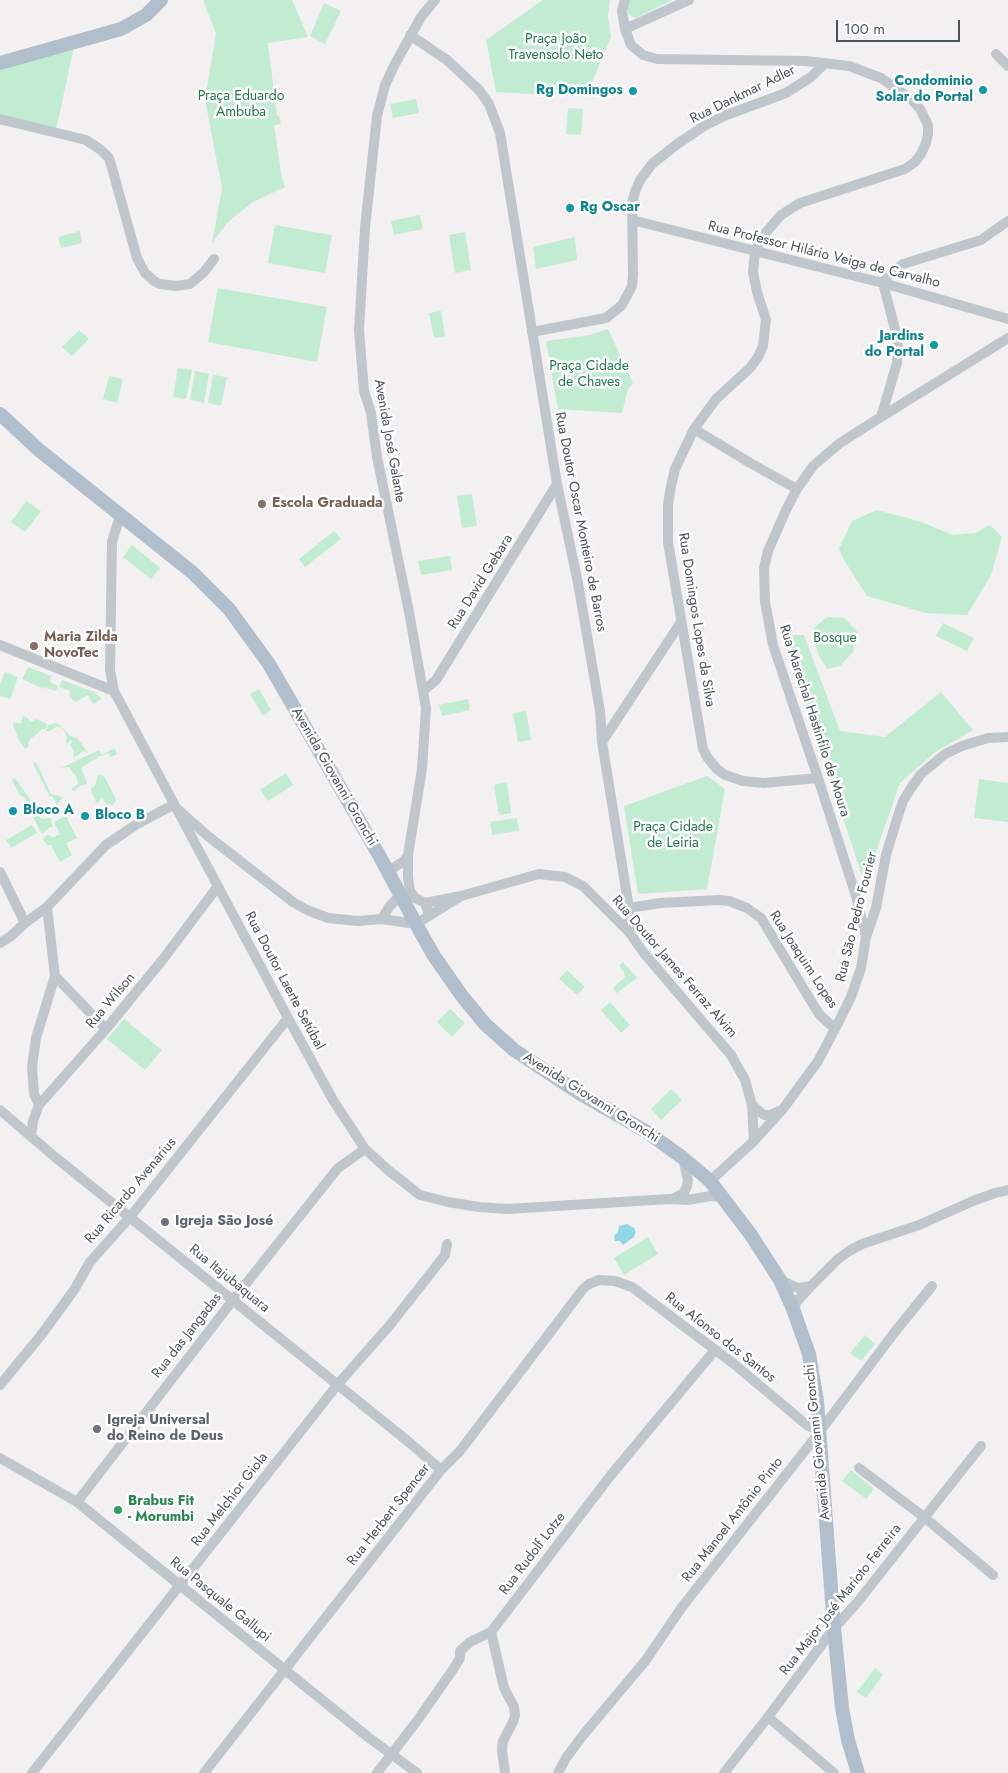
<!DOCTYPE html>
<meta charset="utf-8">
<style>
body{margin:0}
#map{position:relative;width:1008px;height:1773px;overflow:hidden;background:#f2f0f0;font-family:Jost,sans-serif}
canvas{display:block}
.scale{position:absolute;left:836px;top:20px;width:124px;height:22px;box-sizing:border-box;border:2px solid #49535b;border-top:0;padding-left:6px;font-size:15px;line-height:18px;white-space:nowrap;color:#49535b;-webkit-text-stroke:4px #fff;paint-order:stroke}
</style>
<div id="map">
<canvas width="1008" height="1773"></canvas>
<div class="scale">100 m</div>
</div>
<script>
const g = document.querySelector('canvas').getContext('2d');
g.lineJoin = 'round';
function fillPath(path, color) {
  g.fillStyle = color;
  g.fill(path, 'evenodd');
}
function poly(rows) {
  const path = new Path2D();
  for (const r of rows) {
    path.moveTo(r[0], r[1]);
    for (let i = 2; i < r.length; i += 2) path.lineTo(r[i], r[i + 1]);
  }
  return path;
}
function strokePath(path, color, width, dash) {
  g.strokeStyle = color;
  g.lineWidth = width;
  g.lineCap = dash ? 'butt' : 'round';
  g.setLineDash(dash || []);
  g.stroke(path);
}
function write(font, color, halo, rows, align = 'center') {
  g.font = font + ' Jost,sans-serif';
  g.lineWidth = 5;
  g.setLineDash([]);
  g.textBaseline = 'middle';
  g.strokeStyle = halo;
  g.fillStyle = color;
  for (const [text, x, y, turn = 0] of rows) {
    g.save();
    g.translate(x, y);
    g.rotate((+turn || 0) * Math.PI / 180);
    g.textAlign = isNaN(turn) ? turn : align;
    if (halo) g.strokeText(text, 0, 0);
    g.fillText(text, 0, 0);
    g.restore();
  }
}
fillPath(poly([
 [203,0,292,0,308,37,268,43,277,116,279,116,281,124,274,125,282,179,285,187,253,202,228,222,212,243,222,188,205,100,216,34],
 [543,0,610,0,608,17,611,37,586,97,496,92,486,40],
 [630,0,672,0,636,18,629,15,626,6],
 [324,3,341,11,325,44,310,36],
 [75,42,56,130,0,117,0,66],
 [416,99,419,113,393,118,390,104],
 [568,108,583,109,581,135,566,134],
 [420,215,423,229,394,235,391,221],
 [275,225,332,235,325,273,268,263],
 [80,231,82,243,61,248,58,237],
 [465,232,471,270,455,273,449,235],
 [575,237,577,260,536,269,533,247],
 [218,288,327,307,317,362,208,342],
 [441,311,445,336,434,338,429,313],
 [608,329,633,383,628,389,622,413,558,409,546,341,590,335],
 [79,330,89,339,72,356,62,347],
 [178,368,192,370,186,399,173,397],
 [195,371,209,374,204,403,190,400],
 [213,375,227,377,221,406,208,403],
 [109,376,123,379,117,403,103,399],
 [472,494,477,526,462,528,457,496],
 [26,501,41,511,25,532,11,522],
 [877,510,918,521,953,535,975,533,990,525,1002,537,991,575,967,615,926,613,867,596,844,560,839,549,852,521],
 [334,531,341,539,305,567,299,559],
 [132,545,160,568,151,579,123,557],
 [450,556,452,570,421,575,418,561],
 [827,617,844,618,857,631,853,652,840,666,827,669,818,654,812,630],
 [943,623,974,638,967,651,936,636],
 [783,635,804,635,840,731,885,737,941,692,973,730,934,753,900,783,878,846,867,891],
 [28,667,51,676,50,682,58,686,56,691,44,687,43,689,37,686,22,679],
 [5,672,18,677,10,699,0,696,0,684],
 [62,680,94,692,102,699,93,704,88,695,75,702,69,696,70,691,59,687],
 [259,689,271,710,263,716,250,694],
 [468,699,470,710,442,716,439,705],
 [526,711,531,740,518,742,513,713],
 [23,716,28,718,28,719,31,722,37,719,47,724,45,729,42,729,36,735,31,738,28,743,29,746,25,749,19,740,13,725,14,722,21,724],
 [56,723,61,726,69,735,78,739,88,753,84,751,73,758,74,751,70,745,72,741,70,740,68,744,66,742,67,736,62,728,57,726,50,731,46,731,48,725],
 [114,748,117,754,111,757,108,753,102,756,99,756,96,760,95,759,81,768,87,783,85,785,80,786,75,791,72,791,72,788,78,784,77,778,69,767,61,768,99,750,102,755],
 [36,762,51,794,63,797,57,805,63,817,66,816,77,838,66,843,72,855,60,862,51,845,47,845,43,840,47,835,50,835,52,838,60,834,54,822,63,817,52,796,50,797,33,764],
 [286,773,293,785,268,801,260,790],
 [101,775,104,776,115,797,116,801,113,805,106,804,102,798,97,803,91,791,91,789,96,784,97,776],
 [707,776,725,789,707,889,638,894,624,806],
 [15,778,30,799,36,814,42,819,50,818,52,819,51,822,53,827,50,827,42,834,34,819,34,811,27,808,25,798,20,795,12,780],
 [979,779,1008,783,1008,822,974,818],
 [507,782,511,813,499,815,494,785],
 [517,818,519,831,492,835,490,822],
 [32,825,37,833,11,848,6,840],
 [623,962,637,978,617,993,613,988,625,977,624,972,619,966],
 [567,970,585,987,577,995,559,979],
 [610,1002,630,1025,621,1033,601,1010],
 [450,1009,465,1023,452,1037,437,1022],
 [124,1019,162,1050,145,1070,107,1039],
 [671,1089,682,1100,661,1120,651,1109],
 [648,1237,658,1254,624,1275,614,1258],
 [865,1335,875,1344,861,1361,850,1353],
 [851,1470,874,1489,866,1499,842,1481],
 [875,1668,883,1675,866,1698,857,1692]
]), '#c2ecd1');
fillPath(poly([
 [627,1224,634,1228,636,1232,634,1237,623,1245,620,1241,615,1241,614,1236,618,1232,619,1226]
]), '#92d6e5');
strokePath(poly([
 [625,0,622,11,625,29,631,45,643,55,657,59,805,61,849,66,881,78,911,99,920,109,928,125,928,134,926,143,921,154,915,162,905,169,800,203,781,215,762,237,755,251,753,272,757,292,766,320,763,346,758,357,750,368,716,399,694,429,675,469,671,486,668,505,668,542,703,749,707,757,717,769,725,775,743,781,764,783,818,778],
 [625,29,689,0],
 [410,35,447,60,479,90,489,104,500,133,557,484,578,583,600,711,602,742,629,908,629,932],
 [996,54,1008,66],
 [0,119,86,140,101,150,109,158,112,168,137,258,145,273,154,281,160,284,176,286,190,284,204,272,214,259],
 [632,220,883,283,1008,319],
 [532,332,606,318,622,305,632,286,633,275,632,203,635,192,640,180,652,164,676,145,704,126,724,116,786,93,811,77,825,63],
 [881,417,897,363,898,347,896,333,883,283,889,274,903,264,981,240,1008,221],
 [694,429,752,464,797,489],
 [120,516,112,542,110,670,114,691,288,1018,333,1100,365,1149,388,1170,420,1195,448,1202,479,1207,507,1209,670,1199,687,1200,711,1196,722,1197],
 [0,645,114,691],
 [423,691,436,680,557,484],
 [602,742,681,622],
 [0,872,25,923],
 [387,872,404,861,408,855],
 [425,903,461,896,539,874,565,877,583,886,629,932,643,952,731,1055,745,1080,752,1105,754,1141],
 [629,908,660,903,719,900,729,901,747,908,761,918,814,1006,820,1015,835,1029],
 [429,915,425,903,415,898,410,891,408,877,408,855,422,769,426,708,409,612,377,457,371,413,364,391,359,330,365,228,377,116,385,85,395,64,421,17,435,0],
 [382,919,389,907,400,895],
 [866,937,856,896,818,778,773,645,765,602,764,568,768,551,786,510,797,489,813,466,840,443,881,417,1008,338],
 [0,943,11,936,25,923,47,907,106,845,137,824,171,806,175,807,209,837,293,902,307,910,328,918,358,921,382,919,416,924,461,896],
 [55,976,106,1029],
 [39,1105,34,1094,32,1067,36,1038,55,976,47,907],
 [752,1105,764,1115,771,1115,779,1111],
 [0,1110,55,1157,410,1443,441,1470],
 [31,1136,33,1121,39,1105,106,1029,164,958,218,886],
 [710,1181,754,1141,783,1109,818,1061,835,1029,851,997,861,968,866,937,876,908,886,855,898,816,903,801,911,788,921,774,945,754,962,746,988,738,1008,737],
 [673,1199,684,1193,687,1186,688,1180,683,1158],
 [780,1280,798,1288,811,1286],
 [793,1309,799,1299,811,1286,838,1259,849,1251,862,1244,919,1225,973,1201,995,1193,1008,1190],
 [0,1385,42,1334,74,1290,90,1262,130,1217,288,1018],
 [0,1458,77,1502,368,1737,417,1773],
 [859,1468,924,1517,993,1575],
 [77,1502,233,1300,338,1168,365,1149],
 [491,1632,504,1688,514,1707,515,1715,513,1722,503,1741,502,1750,505,1773],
 [768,1717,834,1773],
 [32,1773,338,1384,390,1325,445,1255,447,1244],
 [204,1773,441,1470,460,1451,583,1289,589,1284,599,1280,615,1281,632,1287,734,1364,808,1426,818,1429],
 [377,1773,417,1721,454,1668,460,1658,460,1651,470,1642,491,1632,611,1475,715,1350],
 [558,1773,566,1758,584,1734,646,1660,682,1607,818,1434,894,1333,932,1286],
 [724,1773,768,1717,834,1628,856,1604,981,1446]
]), '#bfc7cd', 10);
strokePath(poly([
 [0,63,121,29,146,15,161,0],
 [0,414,39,450,193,573,229,609,269,664,379,855,416,924,434,956,462,996,485,1024,514,1050,579,1093,647,1132,683,1158,710,1181,751,1235,780,1280,793,1309,809,1354,817,1401,834,1628,842,1708,848,1740,858,1773]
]), '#b1bfcc', 14);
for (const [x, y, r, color] of [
 [983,90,5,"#0f9aa8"],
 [633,91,5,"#0f9aa8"],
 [570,208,5,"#0f9aa8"],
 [934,345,5,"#0f9aa8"],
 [262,504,5,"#8d6e63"],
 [34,646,5,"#8d6e63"],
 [13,811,5,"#0f9aa8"],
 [85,816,5,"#0f9aa8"],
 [165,1222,5,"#6b7280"],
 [97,1429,5,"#6b7280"],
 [118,1510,5,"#2e9e5b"]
]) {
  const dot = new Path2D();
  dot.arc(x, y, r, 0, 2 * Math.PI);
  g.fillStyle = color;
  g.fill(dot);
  strokePath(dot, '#fff', 2);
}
write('14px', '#1f7849', '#fff', [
 ["Praça João",556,40],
 ["Travensolo Neto",556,56],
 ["Praça Eduardo",241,97],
 ["Ambuba",241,113],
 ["Praça Cidade",589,367],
 ["de Chaves",589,383],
 ["Bosque",835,639],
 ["Praça Cidade",673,828],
 ["de Leiria",673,844]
]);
write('bold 14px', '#0d838f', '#fff', [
 ["Condominio",973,82],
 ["Solar do Portal",973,98],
 ["Rg Domingos",623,91],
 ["Rg Oscar",580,208,"left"],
 ["Jardins",924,337],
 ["do Portal",924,353],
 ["Bloco A",23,811,"left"],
 ["Bloco B",95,816,"left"]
], 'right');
write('14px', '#49535b', '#fff', [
 ["Rua Dankmar Adler",743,95,-26],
 ["Rua Professor Hilário Veiga de Carvalho",824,255,14],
 ["Avenida José Galante",389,441,80],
 ["Rua Doutor Oscar Monteiro de Barros",580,522,79],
 ["Rua David Gebara",481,582,-58],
 ["Rua Domingos Lopes da Silva",696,620,81],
 ["Rua Marechal Hastinfilo de Moura",814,721,72],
 ["Avenida Giovanni Gronchi",334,777,60],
 ["Rua São Pedro Fourier",857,917,-76],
 ["Rua Joaquim Lopes",803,960,57],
 ["Rua Doutor James Ferraz Alvim",674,967,49],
 ["Rua Doutor Laerte Setúbal",284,981,62],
 ["Rua Wilson",111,1001,-50],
 ["Avenida Giovanni Gronchi",591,1098,32],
 ["Rua Ricardo Avenarius",131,1191,-50],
 ["Rua Itajubaquara",229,1279,39],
 ["Rua das Jangadas",187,1336,-52],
 ["Rua Afonso dos Santos",720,1338,38],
 ["Avenida Giovanni Gronchi",818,1442,-96],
 ["Rua Melchior Giola",230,1500,-52],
 ["Rua Herbert Spencer",389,1515,-52],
 ["Rua Manoel Antônio Pinto",733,1520,-52],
 ["Rua Rudolf Lotze",533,1554,-53],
 ["Rua Pasquale Gallupi",220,1600,39],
 ["Rua Major José Marioto Ferreira",841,1600,-52]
]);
write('bold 14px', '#785e54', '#fff', [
 ["Escola Graduada",272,504],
 ["Maria Zilda",44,638],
 ["NovoTec",44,654]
], 'left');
write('bold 14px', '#5b616d', '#fff', [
 ["Igreja São José",175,1222],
 ["Igreja Universal",107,1421],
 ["do Reino de Deus",107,1437]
], 'left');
write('bold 14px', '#27864d', '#fff', [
 ["Brabus Fit",128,1502],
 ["- Morumbi",128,1518]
], 'left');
</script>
